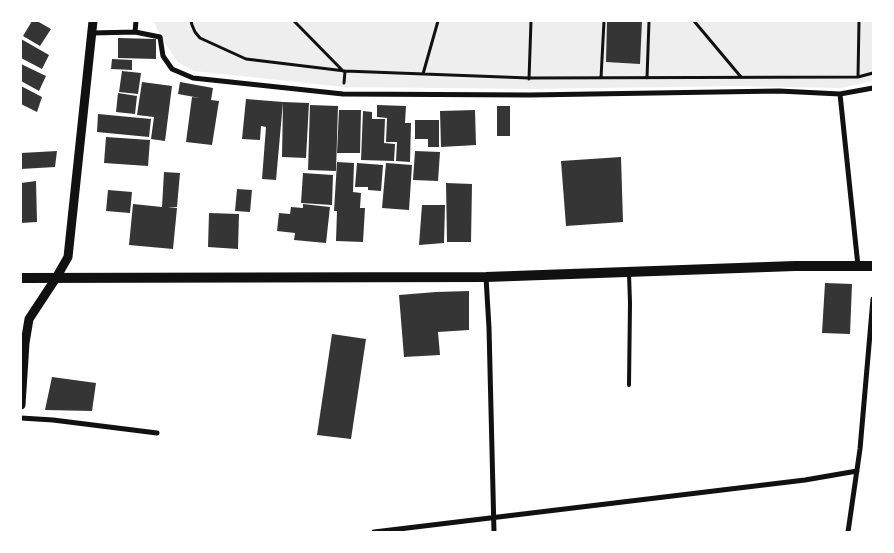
<!DOCTYPE html>
<style>
body{margin:0}
#map{position:relative;width:894px;height:553px;overflow:hidden;background:#fff;font-family:Merriweather,serif}
canvas{display:block}
.frame{position:absolute;inset:0;border:22px solid #fff;pointer-events:none}
</style>
<div id="map">
<canvas width="894" height="553"></canvas>
<div class="frame"></div>
</div>
<script>
const g = document.querySelector('canvas').getContext('2d');
g.lineJoin = 'round';
function fillPath(path, color) {
  g.fillStyle = color;
  g.fill(path, 'evenodd');
}
function poly(rows) {
  const path = new Path2D();
  for (const r of rows) {
    path.moveTo(r[0], r[1]);
    for (let i = 2; i < r.length; i += 2) path.lineTo(r[i], r[i + 1]);
  }
  return path;
}
function strokePath(path, color, width, dash) {
  g.strokeStyle = color;
  g.lineWidth = width;
  g.lineCap = dash ? 'butt' : 'round';
  g.setLineDash(dash || []);
  g.stroke(path);
}
fillPath(poly([
 [154,21,873,21,873,81,840,88,736,86,530,89,344,87,194,71,178,62,160,36]
]), '#eee');
fillPath(poly([
 [32,21,37,21,51,29,40,46,23,36],
 [607,21,642,21,640,64,606,62],
 [118,38,156,39,156,59,118,58],
 [21,39,49,55,42,69,21,58],
 [112,59,132,60,132,70,111,69],
 [21,64,46,76,39,91,21,81],
 [122,71,141,73,138,94,119,92],
 [142,82,172,86,165,141,151,139,154,117,137,115],
 [180,82,213,88,211,100,219,101,212,145,186,142,192,97,200,98,178,94],
 [21,86,42,97,37,112,21,104],
 [118,93,137,96,135,114,116,112],
 [246,99,283,102,276,180,262,179,266,127,261,126,260,140,242,139],
 [283,102,309,103,306,158,282,157],
 [310,105,338,106,336,171,308,170],
 [377,105,406,106,405,123,411,123,410,162,396,161,397,142,386,142,387,118,377,117],
 [497,106,510,106,510,136,497,136],
 [339,110,361,110,360,153,337,153],
 [475,110,476,145,441,147,440,111],
 [363,111,372,112,372,119,385,119,384,143,395,144,394,161,361,160],
 [98,114,151,119,149,137,97,132],
 [415,120,439,120,439,147,428,147,428,139,415,139],
 [106,137,150,140,148,166,104,163],
 [57,151,55,167,21,169,21,153],
 [415,151,440,152,438,181,413,180],
 [621,157,623,222,566,226,561,161],
 [337,162,354,163,353,192,361,193,360,208,365,208,363,242,336,241,337,211,334,211],
 [357,163,383,165,381,191,368,190,368,187,355,187],
 [386,163,412,165,409,210,382,208],
 [164,172,180,173,177,207,168,207,177,208,173,249,129,245,133,204,162,207],
 [303,173,333,175,332,205,301,203],
 [36,181,37,222,21,223,21,183],
 [446,183,472,184,471,242,447,242],
 [237,189,252,190,250,212,235,211],
 [108,190,132,192,130,213,106,211],
 [303,204,330,207,326,243,294,240,295,233,277,231,279,213,290,214,291,207,303,208],
 [422,205,445,205,444,243,419,245],
 [209,213,239,214,238,249,208,247],
 [825,283,852,284,850,334,822,333],
 [469,291,469,330,438,332,440,355,404,357,399,295,436,292],
 [332,334,366,339,351,439,317,435],
 [52,377,96,383,92,411,45,410]
]), '#353535');
strokePath(poly([
 [191,21,192,25,195,32,200,38,246,59,345,71,529,78,858,77,873,73],
 [294,21,343,71],
 [694,21,741,77],
 [423,74,438,21],
 [858,77,859,21],
 [601,78,604,21],
 [647,78,649,21],
 [529,79,531,21],
 [344,83,345,71]
]), '#111', 3);
strokePath(poly([
 [629,274,630,303,629,385]
]), '#111', 4);
strokePath(poly([
 [135,32,136,21],
 [92,33,135,32,160,37,163,56,172,69,193,78,343,94,530,95,779,91,840,94,873,88],
 [840,94,858,266],
 [486,277,489,328,494,532],
 [21,418,53,420,157,433],
 [374,532,805,480,857,471],
 [848,532,860,449,873,299]
]), '#111', 5);
strokePath(poly([
 [21,405,25,343,29,319,56,278,68,257,93,21]
]), '#111', 9);
strokePath(poly([
 [21,278,486,277,795,266,873,266]
]), '#111', 10);
</script>
